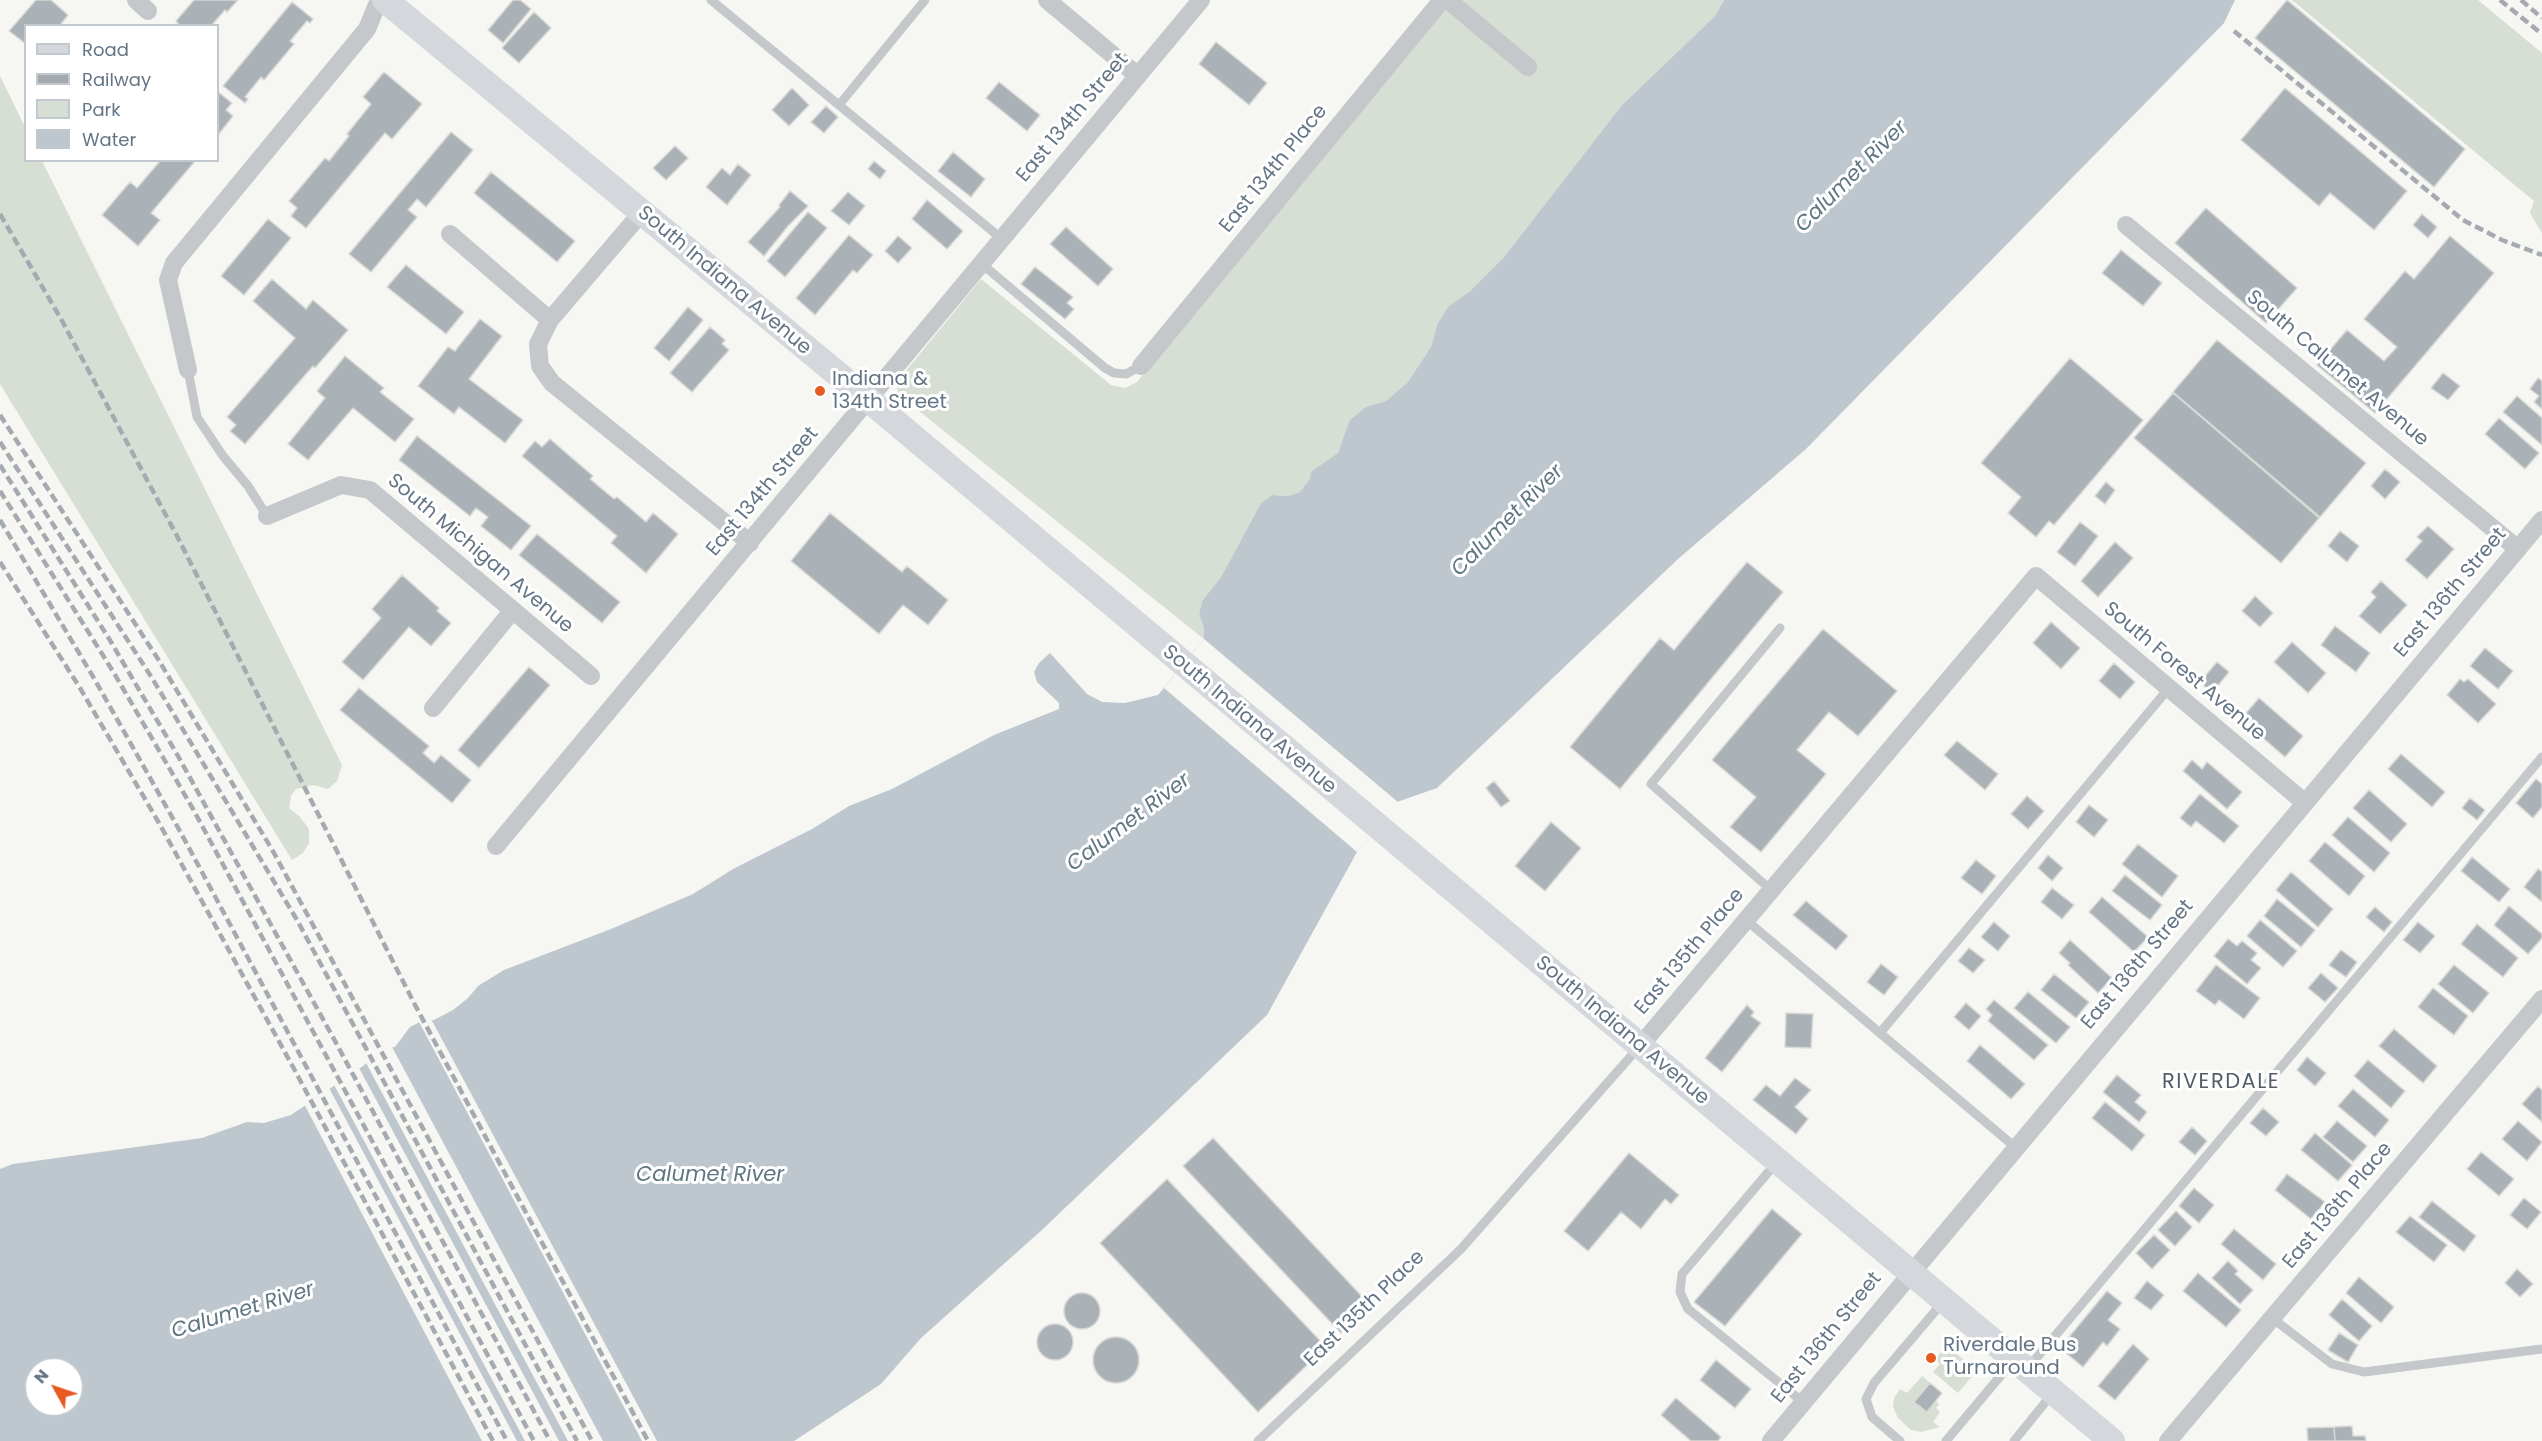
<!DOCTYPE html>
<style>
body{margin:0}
#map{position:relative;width:2542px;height:1441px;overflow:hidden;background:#f6f6f3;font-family:Poppins,sans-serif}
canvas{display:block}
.legend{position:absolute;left:24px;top:24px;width:195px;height:138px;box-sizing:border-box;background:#fff;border:2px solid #c1c8ce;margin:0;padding:8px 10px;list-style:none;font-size:18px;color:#647585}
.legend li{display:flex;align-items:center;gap:12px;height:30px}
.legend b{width:30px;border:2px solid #c1c8ce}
.north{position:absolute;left:24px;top:1357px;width:60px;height:60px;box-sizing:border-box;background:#fff;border:2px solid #c1c8ce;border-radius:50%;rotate:310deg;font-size:16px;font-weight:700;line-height:24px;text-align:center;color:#647585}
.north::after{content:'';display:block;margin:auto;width:21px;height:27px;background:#e75a22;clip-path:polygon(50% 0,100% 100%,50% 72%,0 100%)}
</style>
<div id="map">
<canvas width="2542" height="1441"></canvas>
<ul class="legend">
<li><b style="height:8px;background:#d4d8dd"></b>Road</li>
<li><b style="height:8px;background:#a4aab0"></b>Railway</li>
<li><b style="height:16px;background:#d7ded4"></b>Park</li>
<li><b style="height:16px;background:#bec7cd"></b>Water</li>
</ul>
<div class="north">N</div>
</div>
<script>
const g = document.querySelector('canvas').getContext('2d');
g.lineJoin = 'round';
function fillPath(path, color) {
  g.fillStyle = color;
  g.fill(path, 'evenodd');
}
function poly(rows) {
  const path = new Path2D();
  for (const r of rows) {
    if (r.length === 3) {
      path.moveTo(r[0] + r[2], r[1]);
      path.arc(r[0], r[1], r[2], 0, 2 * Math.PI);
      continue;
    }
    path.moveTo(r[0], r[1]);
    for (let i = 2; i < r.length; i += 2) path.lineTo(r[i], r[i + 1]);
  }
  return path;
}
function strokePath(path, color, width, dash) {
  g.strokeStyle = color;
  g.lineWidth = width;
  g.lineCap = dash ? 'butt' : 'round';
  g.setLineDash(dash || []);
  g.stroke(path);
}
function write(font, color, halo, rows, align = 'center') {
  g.font = font + ' Poppins,sans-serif';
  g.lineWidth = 6;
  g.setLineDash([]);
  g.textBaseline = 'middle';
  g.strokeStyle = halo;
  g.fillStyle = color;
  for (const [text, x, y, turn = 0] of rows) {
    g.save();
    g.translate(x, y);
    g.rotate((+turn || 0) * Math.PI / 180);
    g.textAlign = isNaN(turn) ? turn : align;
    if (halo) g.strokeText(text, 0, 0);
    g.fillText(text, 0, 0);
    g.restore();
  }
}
fillPath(poly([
 [1450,0,1724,0,1715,16,1622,105,1504,257,1469,292,1448,308,1437,325,1431,347,1407,383,1386,401,1366,407,1338,453,1300,492,1288,496,1272,495,1261,503,1221,577,1202,601,1199,614,1204,628,1204,639,899,395,896,383,981,279,1111,385,1125,388,1137,382],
 [2292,0,2478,0,2542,53,2542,233,2530,213,2534,201],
 [0,76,25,127,26,160,42,161,342,765,337,781,328,789,314,785,296,789,291,796,289,808,300,817,309,829,309,843,303,853,292,860,0,384],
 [1944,1349,1948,1352,1951,1349,1972,1367,1970,1370,1974,1374,1958,1393,1933,1372,1940,1364,1935,1359],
 [1922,1376,1930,1383,1914,1402,1927,1412,1936,1401,1939,1404,1936,1408,1940,1412,1933,1422,1940,1427,1921,1432,1911,1430,1898,1418,1893,1407,1894,1398,1900,1389,1907,1393]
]), '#d7ded4');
fillPath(poly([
 [1724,0,2235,0,2224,23,1806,449,1678,559,1437,788,1397,802,1357,852,1267,1015,1043,1229,921,1338,881,1384,794,1441,0,1441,0,1169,13,1164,202,1138,247,1122,264,1123,291,1115,363,1066,381,1050,395,1047,410,1027,422,1021,434,1020,453,1010,468,998,478,986,504,970,611,929,693,894,733,869,812,829,849,806,892,789,994,735,1059,709,1059,703,1037,682,1034,672,1039,663,1050,653,1087,694,1102,702,1125,703,1158,695,1204,639,1204,628,1199,614,1202,601,1221,577,1261,503,1272,495,1288,496,1300,492,1310,479,1311,472,1338,453,1350,420,1366,407,1386,401,1407,383,1431,347,1437,325,1448,307,1469,292,1504,257,1622,105,1715,16],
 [36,1369,72,1369,72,1405,36,1405]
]), '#bec7cd');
fillPath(poly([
 [1204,639,1398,802,1357,852,1164,688],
 [430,1017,657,1441,642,1441,418,1020],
 [391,1045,603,1441,568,1441,365,1061,379,1048],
 [358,1066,559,1441,525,1441,333,1083],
 [328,1086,517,1441,482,1441,303,1102]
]), '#f6f6f3');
const building = poly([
 [36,0,51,0,68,15,61,24,63,26,26,26,26,44,9,31,36,0],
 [194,0,238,0,227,12,225,10,211,26,180,26,176,21,194,0],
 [513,0,520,0,531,9,503,43,488,30,513,0],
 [2287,0,2465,149,2434,187,2255,38,2287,0],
 [292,2,313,19,310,23,307,21,290,41,294,44,264,80,261,77,245,97,248,99,245,103,223,86,292,2],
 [534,12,551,28,519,63,502,48,534,12],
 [1216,42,1267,83,1249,105,1199,64,1216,42],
 [384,72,422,104,392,139,385,133,306,228,291,216,297,208,289,201,325,158,329,161,349,136,347,134,371,104,363,97,384,72],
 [999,82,1040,115,1027,131,986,98,999,82],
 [792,88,809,105,789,126,772,110,792,88],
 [2285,88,2407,191,2374,230,2330,193,2319,206,2241,140,2285,88],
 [218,92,232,103,226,110,233,116,218,135,218,92],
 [826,106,838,117,824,133,811,122,826,106],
 [451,132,473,150,426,207,417,199,408,210,417,217,371,272,349,254,451,132],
 [675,146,688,158,666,180,653,168,675,146],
 [953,152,985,179,971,197,938,171,953,152],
 [161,160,196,160,151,213,160,220,138,246,102,215,130,182,137,188,161,160],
 [874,161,886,171,880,179,868,169,874,161],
 [738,164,751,175,727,205,706,187,722,168,730,175,738,164],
 [491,172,575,241,557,262,474,193,491,172],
 [790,191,808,206,788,226,764,256,748,242,780,207,779,205,790,191],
 [848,192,865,206,849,225,831,211,848,192],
 [927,200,963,231,947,249,912,219,927,200],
 [2206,208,2297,288,2266,323,2175,243,2206,208],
 [808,212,827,228,785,277,767,261,808,212],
 [2422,214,2437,227,2428,238,2413,225,2422,214],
 [268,219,291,238,244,295,221,276,268,219],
 [1066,227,1113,269,1098,286,1050,244,1066,227],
 [849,235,873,255,857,273,853,270,815,315,796,298,849,235],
 [898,236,912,248,898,263,885,251,898,236],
 [2450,236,2494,273,2375,413,2317,365,2347,330,2384,361,2397,347,2364,319,2405,271,2414,279,2450,236],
 [2121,250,2162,283,2143,306,2102,273,2121,250],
 [406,265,464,312,446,334,387,287,406,265],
 [1035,267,1073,297,1067,303,1074,309,1065,319,1021,284,1035,267],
 [272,279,306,309,313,300,348,330,315,368,313,366,245,444,230,431,236,425,227,417,295,338,253,301,272,279],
 [688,307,703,320,669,361,654,348,688,307],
 [480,319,502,336,469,379,523,420,505,443,459,407,454,414,418,386,448,347,455,351,480,319],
 [710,327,725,340,722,344,729,350,692,392,670,373,710,327],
 [2217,340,2366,463,2320,517,2173,392,2217,340],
 [345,356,384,388,380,392,414,419,395,442,353,408,308,460,288,444,325,398,317,391,345,356],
 [2070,358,2143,420,2054,525,2049,521,2036,537,2008,513,2021,497,1981,463,2070,358],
 [2443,373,2460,386,2448,400,2431,388,2443,373],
 [2538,378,2542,381,2542,409,2534,402,2539,396,2530,389,2538,378],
 [2173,393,2319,518,2281,563,2134,438,2173,393],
 [2517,396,2542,418,2542,445,2503,412,2517,396],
 [2499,418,2539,453,2525,469,2485,434,2499,418],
 [417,436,531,526,511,550,481,526,488,517,476,508,470,516,399,460,417,436],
 [550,439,593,476,590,479,614,499,617,497,646,522,653,513,678,534,646,573,611,543,617,536,522,456,535,441,542,447,550,439],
 [2385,469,2400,482,2385,499,2371,486,2385,469],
 [2106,482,2115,490,2105,504,2095,496,2106,482],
 [830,513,902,572,907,566,948,600,928,625,903,605,879,634,791,561,830,513],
 [2080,522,2098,536,2075,566,2057,552,2080,522],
 [2428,526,2454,549,2427,579,2405,560,2422,541,2417,537,2428,526],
 [2340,531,2359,546,2347,562,2328,546,2340,531],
 [537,534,620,602,602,623,519,555,537,534],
 [2115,542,2133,558,2098,597,2081,581,2115,542],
 [1747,562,1783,592,1620,789,1570,747,1660,638,1674,650,1747,562],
 [402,575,439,608,437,611,451,623,431,646,409,627,363,680,342,662,381,618,372,609,402,575],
 [2381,581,2407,605,2380,634,2359,616,2376,597,2371,592,2381,581],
 [2255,596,2273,613,2260,627,2242,611,2255,596],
 [2051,622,2080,648,2061,669,2033,643,2051,622],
 [2335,626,2370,653,2356,672,2321,645,2335,626],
 [1823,629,1897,691,1858,736,1829,712,1797,750,1826,774,1761,852,1730,827,1756,797,1712,760,1823,629],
 [2292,642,2326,673,2308,693,2274,662,2292,642],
 [2485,648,2513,671,2498,689,2470,666,2485,648],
 [2217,662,2229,672,2212,693,2200,682,2217,662],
 [2114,663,2135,682,2120,699,2099,681,2114,663],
 [529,667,550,685,479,768,458,750,529,667],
 [2460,679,2464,682,2468,679,2496,704,2478,723,2447,695,2460,679],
 [359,688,429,746,423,753,434,763,441,755,471,780,452,803,340,710,359,688],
 [2259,698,2303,736,2285,757,2241,719,2259,698],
 [1957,741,1998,774,1985,790,1944,755,1957,741],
 [2401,754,2445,792,2432,807,2388,769,2401,754],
 [2192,760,2202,769,2207,762,2242,792,2227,809,2183,771,2192,760],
 [2536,779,2542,784,2542,807,2533,818,2516,803,2536,779],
 [1494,781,1510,801,1501,807,1486,788,1494,781],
 [2369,790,2407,824,2391,842,2353,808,2369,790],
 [2200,794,2239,826,2224,843,2196,821,2191,827,2180,818,2200,794],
 [2027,796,2044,811,2028,829,2011,814,2027,796],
 [2470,798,2485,810,2477,820,2462,808,2470,798],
 [2089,805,2108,820,2094,837,2076,822,2089,805],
 [2348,817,2390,853,2374,872,2332,835,2348,817],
 [1551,822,1581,848,1545,891,1515,866,1551,822],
 [2325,842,2365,876,2349,896,2309,861,2325,842],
 [2138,844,2178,876,2162,897,2122,864,2138,844],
 [2048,855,2063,868,2052,881,2038,868,2048,855],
 [2472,857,2510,889,2499,902,2461,871,2472,857],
 [1976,860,1996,876,1982,894,1961,878,1976,860],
 [2538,869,2542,872,2542,902,2524,887,2538,869],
 [2291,872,2333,909,2318,927,2276,890,2291,872],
 [2125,875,2162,905,2150,920,2112,891,2125,875],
 [2052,888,2074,905,2062,919,2041,902,2052,888],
 [2102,897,2148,937,2134,952,2089,912,2102,897],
 [2277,899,2315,930,2301,947,2264,916,2277,899],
 [1806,901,1848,936,1836,950,1793,915,1806,901],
 [2509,906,2542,934,2542,938,2528,954,2494,925,2509,906],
 [2375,907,2392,922,2384,932,2366,917,2375,907],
 [2260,920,2297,951,2283,967,2247,936,2260,920],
 [1994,922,2010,936,1998,951,1981,937,1994,922],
 [2418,922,2435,936,2420,953,2403,940,2418,922],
 [2477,924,2518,958,2503,977,2461,944,2477,924],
 [2228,939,2237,946,2242,941,2257,953,2251,960,2261,968,2247,984,2214,956,2228,939],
 [2070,940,2112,978,2098,993,2068,965,2070,963,2059,953,2070,940],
 [1969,948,1985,960,1973,973,1958,961,1969,948],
 [2341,950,2357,962,2346,977,2329,965,2341,950],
 [1881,964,1898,977,1884,995,1867,982,1881,964],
 [2216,965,2260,998,2244,1019,2219,1000,2215,1005,2196,991,2216,965],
 [2454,965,2489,993,2473,1013,2438,984,2454,965],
 [2321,973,2338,988,2325,1002,2308,988,2321,973],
 [2054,974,2089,1002,2076,1018,2041,990,2054,974],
 [2433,988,2468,1016,2454,1035,2418,1007,2433,988],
 [2028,992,2070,1027,2056,1043,2014,1008,2028,992],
 [1994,1000,2048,1045,2034,1060,1988,1021,1992,1015,1986,1009,1994,1000],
 [1966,1003,1981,1016,1969,1030,1954,1017,1966,1003],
 [1747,1005,1754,1012,1751,1016,1761,1023,1722,1072,1705,1058,1747,1005],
 [1786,1013,1813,1014,1811,1048,1785,1047,1786,1013],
 [2394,1029,2437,1066,2423,1083,2379,1046,2394,1029],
 [1980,1045,2025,1084,2011,1099,1967,1061,1980,1045],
 [2307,1057,2326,1073,2315,1086,2297,1070,2307,1057],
 [2368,1060,2405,1091,2391,1108,2354,1076,2368,1060],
 [2117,1075,2141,1095,2135,1102,2147,1112,2139,1122,2103,1092,2117,1075],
 [1795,1078,1811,1090,1795,1107,1808,1119,1796,1134,1753,1100,1766,1085,1780,1096,1795,1078],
 [2538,1086,2542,1090,2542,1122,2522,1104,2538,1086],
 [2353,1089,2389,1120,2375,1137,2338,1106,2353,1089],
 [2105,1102,2145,1135,2132,1151,2092,1118,2105,1102],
 [2263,1108,2279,1122,2266,1136,2250,1123,2263,1108],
 [2337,1121,2367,1146,2353,1162,2323,1137,2337,1121],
 [2518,1121,2542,1142,2527,1161,2502,1139,2518,1121],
 [2192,1127,2207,1141,2195,1155,2179,1142,2192,1127],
 [2315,1133,2352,1165,2338,1181,2301,1150,2315,1133],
 [1213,1138,1371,1306,1341,1333,1183,1166,1213,1138],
 [2481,1152,2514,1179,2499,1196,2467,1169,2481,1152],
 [1629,1153,1679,1195,1671,1204,1665,1199,1641,1229,1621,1212,1588,1251,1564,1231,1629,1153],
 [2287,1174,2325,1202,2311,1219,2275,1190,2287,1174],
 [1167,1179,1326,1347,1258,1412,1100,1243,1167,1179],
 [2194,1188,2214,1205,2199,1223,2179,1206,2194,1188],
 [2524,1198,2541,1212,2527,1229,2510,1215,2524,1198],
 [2432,1201,2476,1236,2464,1252,2419,1217,2432,1201],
 [1772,1209,1802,1234,1725,1326,1694,1302,1772,1209],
 [2176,1211,2192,1227,2175,1246,2158,1230,2176,1211],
 [2410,1216,2447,1245,2434,1262,2396,1232,2410,1216],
 [2234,1229,2276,1264,2263,1280,2221,1244,2234,1229],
 [2154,1235,2170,1250,2152,1269,2136,1253,2154,1235],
 [2228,1261,2238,1271,2235,1274,2253,1290,2240,1304,2212,1278,2228,1261],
 [2517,1269,2533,1284,2520,1297,2505,1283,2517,1269],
 [2198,1273,2241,1310,2226,1327,2183,1291,2198,1273],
 [2359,1277,2394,1307,2381,1323,2346,1293,2359,1277],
 [2147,1281,2164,1295,2151,1310,2134,1298,2147,1281],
 [2107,1291,2122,1303,2108,1320,2120,1329,2107,1346,2103,1342,2083,1367,2060,1348,2107,1291],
 [1082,1311,18],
 [2342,1299,2372,1326,2359,1341,2329,1315,2342,1299],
 [1055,1342,18],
 [2339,1333,2358,1345,2348,1362,2328,1350,2339,1333],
 [1116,1360,23],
 [2133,1344,2149,1359,2115,1400,2098,1386,2133,1344],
 [1716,1360,1751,1389,1735,1408,1700,1380,1716,1360],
 [1930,1383,1942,1393,1927,1412,1914,1402,1930,1383],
 [1676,1398,1721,1437,1718,1441,1691,1441,1661,1415,1676,1398],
 [2352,1426,2353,1436,2365,1436,2366,1441,2335,1441,2334,1427,2352,1426],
 [2334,1427,2335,1441,2308,1441,2307,1428,2334,1427]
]);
fillPath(building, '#aab2b8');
strokePath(building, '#d8d8d5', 1.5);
strokePath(poly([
 [711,0,1002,239],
 [839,105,925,0],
 [982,264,1105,368,1114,373,1126,374,1141,366],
 [188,370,197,417,223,456,248,486,267,516],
 [1771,890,1651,784,1780,628],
 [1746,920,2015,1147],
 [1880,1033,2169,688],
 [1776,1163,1682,1274,1680,1292,1688,1309,1803,1402],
 [2272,1318,2332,1364,2364,1372,2542,1349],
 [2028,1368,2542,757],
 [1258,1441,1461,1249,1639,1047],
 [1900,1441,1872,1417,1866,1399,1874,1383,1943,1302],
 [1946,1441,2013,1361],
 [2014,1441,2052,1394]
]), '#c4c8cb', 9);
strokePath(poly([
 [136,0,148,11],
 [1047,0,1138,76],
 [1448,0,1528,67],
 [642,212,550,320,538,344,540,366,552,383,750,543],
 [2126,225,2518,549],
 [450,234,550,320],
 [1141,366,1442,0],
 [188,370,168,280,174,263,367,29,379,0],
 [267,516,341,485,370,490,591,676],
 [433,708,513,610],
 [496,846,1201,0],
 [1640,1046,2036,576,2304,802],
 [1771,1441,2542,520],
 [2168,1441,2542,999]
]), '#c4c8cb', 18);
strokePath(poly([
 [385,0,869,400,2112,1441]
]), '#d4d8dd', 26);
strokePath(poly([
 [2500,0,2542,34],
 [2521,0,2542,18],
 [2234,31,2463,220,2502,240,2542,255],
 [0,214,61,319,177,536,414,1003,648,1441],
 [0,415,158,659,274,853,592,1441],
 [0,442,152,678,297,920,577,1441],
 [0,465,111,642,178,756,335,1041,550,1441],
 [0,491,114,673,193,809,534,1441],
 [0,520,95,680,181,833,507,1441],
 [0,562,80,688,159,823,293,1067,493,1441]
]), '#a4aab0', 4.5, [9, 4.5]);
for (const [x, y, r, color] of [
 [820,391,6,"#e75a22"],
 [1931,1358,6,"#e75a22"]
]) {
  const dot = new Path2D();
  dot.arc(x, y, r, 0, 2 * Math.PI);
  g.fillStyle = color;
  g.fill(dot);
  strokePath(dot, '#fff', 2);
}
write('20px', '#647585', '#fff', [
 ["East 134th Street",1073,118,-50],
 ["East 134th Place",1274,169,-51],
 ["South Indiana Avenue",724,281,40],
 ["South Calumet Avenue",2337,369,40],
 ["East 134th Street",763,492,-50],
 ["South Michigan Avenue",480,554,40],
 ["East 136th Street",2451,593,-50],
 ["South Forest Avenue",2184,672,40],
 ["South Indiana Avenue",1249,720,40],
 ["East 135th Place",1690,952,-50],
 ["East 136th Street",2138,965,-50],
 ["South Indiana Avenue",1622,1031,40],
 ["East 136th Place",2338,1206,-50],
 ["East 135th Place",1365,1309,-44],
 ["East 136th Street",1827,1338,-51]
]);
write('20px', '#647585', '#fff', [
 ["Indiana &",832,380],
 ["134th Street",832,403],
 ["Riverdale Bus",1943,1346],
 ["Turnaround",1943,1369]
], 'left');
write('italic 21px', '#607781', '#fff', [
 ["Calumet River",1852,177,-45],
 ["Calumet River",1508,521,-45],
 ["Calumet River",1129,823,-37],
 ["Calumet River",710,1176],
 ["Calumet River",243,1311,-17]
]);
g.letterSpacing = '1.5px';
write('21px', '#535e6a', '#fff', [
 ["RIVERDALE",2221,1083]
]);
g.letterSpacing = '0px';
</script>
